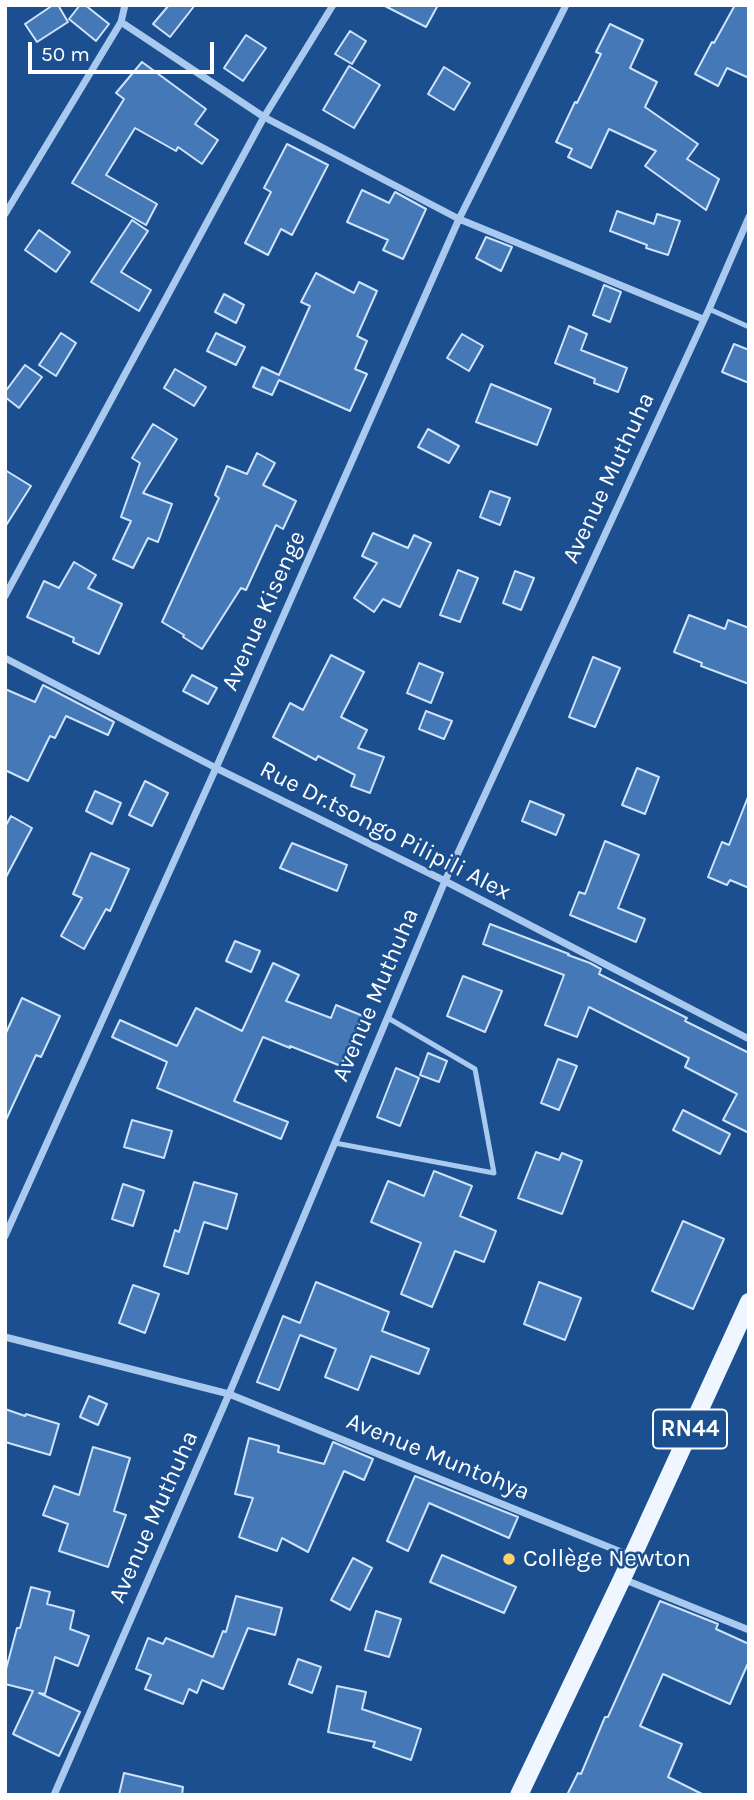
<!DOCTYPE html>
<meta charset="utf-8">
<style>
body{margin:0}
#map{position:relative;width:754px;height:1800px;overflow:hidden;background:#1b4f8f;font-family:Karla,sans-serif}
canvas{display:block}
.frame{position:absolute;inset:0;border:7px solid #fff;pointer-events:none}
.scale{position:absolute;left:28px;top:42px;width:186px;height:32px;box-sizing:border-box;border:4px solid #fff;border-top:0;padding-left:9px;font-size:21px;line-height:24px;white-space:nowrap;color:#fff;-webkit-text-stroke:5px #1b4f8f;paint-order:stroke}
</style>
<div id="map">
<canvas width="754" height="1800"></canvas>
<div class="frame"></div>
<div class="scale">50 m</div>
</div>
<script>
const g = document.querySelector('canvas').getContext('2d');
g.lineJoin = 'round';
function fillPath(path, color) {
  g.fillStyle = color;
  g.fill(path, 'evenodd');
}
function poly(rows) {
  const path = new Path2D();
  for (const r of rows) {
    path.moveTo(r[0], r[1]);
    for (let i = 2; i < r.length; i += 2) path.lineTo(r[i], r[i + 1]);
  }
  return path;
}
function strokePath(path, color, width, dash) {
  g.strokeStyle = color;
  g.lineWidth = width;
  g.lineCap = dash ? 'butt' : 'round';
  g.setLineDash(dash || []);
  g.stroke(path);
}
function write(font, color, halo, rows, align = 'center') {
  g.font = font + ' Karla,sans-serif';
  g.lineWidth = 5;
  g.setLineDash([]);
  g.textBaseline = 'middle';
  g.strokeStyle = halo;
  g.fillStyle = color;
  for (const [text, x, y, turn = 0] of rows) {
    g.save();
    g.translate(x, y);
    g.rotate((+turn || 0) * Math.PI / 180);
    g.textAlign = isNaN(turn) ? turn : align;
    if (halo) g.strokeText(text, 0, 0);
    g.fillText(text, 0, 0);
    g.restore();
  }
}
const building = poly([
 [53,5,58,5,68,22,37,42,25,24,53,5],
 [80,5,85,5,109,24,96,41,69,19,80,5],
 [169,5,195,5,170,37,153,24,169,5],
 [383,5,438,5,426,27,383,5],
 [735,5,749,5,749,78,727,68,718,86,695,74,712,42,714,43,735,5],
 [610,24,643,40,630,68,657,82,645,107,698,144,687,159,719,179,706,210,645,166,656,151,609,129,591,168,568,157,572,149,556,142,575,102,577,103,601,54,596,52,610,24],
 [350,31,366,41,352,64,335,54,350,31],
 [246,35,266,48,243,81,224,68,246,35],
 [142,62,206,109,195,124,218,140,202,164,178,147,176,151,135,128,106,175,157,204,146,225,72,183,124,99,116,93,142,62],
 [349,66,380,85,354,128,323,110,349,66],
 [444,67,470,83,454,110,428,94,444,67],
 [287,144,328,165,292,235,281,229,268,255,245,243,271,192,264,188,287,144],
 [362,190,389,203,395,192,426,209,403,259,383,250,388,240,347,222,362,190],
 [617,211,654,224,657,214,680,221,668,255,646,248,647,245,610,231,617,211],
 [132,220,148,231,121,272,151,290,139,311,91,282,132,220],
 [39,230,70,252,56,272,25,250,39,230],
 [486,237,512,247,501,271,476,258,486,237],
 [316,273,354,293,359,282,377,291,357,336,367,341,355,369,367,374,350,411,279,380,272,395,253,387,262,367,279,375,310,306,301,302,316,273],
 [604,285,621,292,610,322,593,315,604,285],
 [224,294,244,305,236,323,215,312,224,294],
 [569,326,587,334,581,350,627,368,618,392,594,383,595,379,555,363,569,326],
 [61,333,76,343,56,376,39,365,61,333],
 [216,333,245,347,236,365,207,351,216,333],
 [462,334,483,346,469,371,447,358,462,334],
 [734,344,749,350,749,383,722,372,734,344],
 [25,365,42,377,19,408,5,397,5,392,25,365],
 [175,369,206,387,194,406,164,388,175,369],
 [491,384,551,409,537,445,476,422,491,384],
 [153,424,177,439,143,493,172,504,158,542,148,538,133,568,113,559,131,521,121,517,140,463,132,458,153,424],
 [428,429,459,446,449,463,418,447,428,429],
 [257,453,275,463,263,485,296,501,283,529,276,525,246,590,241,588,202,649,183,637,184,635,162,622,219,498,215,495,227,466,247,474,257,453],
 [5,470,31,486,5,527,5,470],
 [490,491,510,498,500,525,480,517,490,491],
 [373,533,408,548,414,535,431,543,400,607,383,599,374,612,354,598,377,563,362,556,373,533],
 [74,562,96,575,88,588,122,604,99,654,73,642,74,638,27,617,44,581,59,588,74,562],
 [458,570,478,578,460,622,440,615,458,570],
 [515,571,534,578,521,610,503,603,515,571],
 [689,615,725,629,728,620,749,628,749,684,701,666,702,663,674,652,689,615],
 [331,655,364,672,341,717,367,730,358,748,384,757,370,793,351,786,355,775,318,756,316,760,273,737,290,703,303,710,331,655],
 [593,657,620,668,595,727,569,717,593,657],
 [419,663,443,673,431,703,407,693,419,663],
 [192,675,217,688,208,704,183,691,192,675],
 [43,685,114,722,108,735,66,716,55,738,50,736,28,781,5,770,5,689,35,702,43,685],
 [426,711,452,721,444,739,419,729,426,711],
 [637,768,659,777,645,814,622,805,637,768],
 [145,781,168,793,152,826,129,815,145,781],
 [95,791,121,803,112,824,86,811,95,791],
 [748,797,749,798,749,888,730,880,727,885,708,877,722,842,729,845,748,797],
 [530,801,564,815,556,835,522,821,530,801],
 [11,816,32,828,5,879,5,827,11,816],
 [605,841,639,855,618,908,645,919,636,942,570,915,579,892,585,894,605,841],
 [292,843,347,865,337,891,280,868,292,843],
 [91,853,129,869,110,911,106,909,84,949,61,936,82,898,73,894,91,853],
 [490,924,569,954,568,955,590,963,601,969,599,974,687,1018,685,1021,749,1053,749,1133,723,1120,737,1094,685,1067,689,1058,589,1007,577,1037,545,1025,564,975,483,944,490,924],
 [235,941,260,951,251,972,226,961,235,941],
 [273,963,299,975,286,1001,331,1018,336,1005,363,1016,341,1066,290,1046,290,1048,263,1037,234,1101,288,1122,281,1139,157,1088,167,1062,112,1037,120,1020,177,1046,196,1008,242,1031,273,963],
 [463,976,502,991,485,1032,447,1016,463,976],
 [22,998,60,1016,41,1057,36,1055,5,1122,5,1035,22,998],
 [428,1053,447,1061,439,1082,420,1075,428,1053],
 [558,1059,577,1066,559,1110,541,1103,558,1059],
 [396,1068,419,1078,400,1126,377,1117,396,1068],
 [683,1110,730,1134,720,1154,673,1130,683,1110],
 [132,1120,172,1131,164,1158,124,1147,132,1120],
 [536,1152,559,1160,562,1153,582,1161,562,1214,518,1198,536,1152],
 [434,1171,472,1186,460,1216,496,1231,484,1262,455,1251,432,1307,401,1294,421,1243,371,1222,388,1181,424,1196,434,1171],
 [194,1182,237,1194,227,1229,204,1222,188,1274,164,1266,175,1230,179,1232,194,1182],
 [123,1184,144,1191,133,1226,112,1219,123,1184],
 [683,1221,724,1239,693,1309,652,1291,683,1221],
 [316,1282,389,1312,382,1331,429,1349,419,1374,371,1356,358,1390,325,1377,336,1349,300,1335,279,1390,257,1382,283,1316,300,1323,316,1282],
 [539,1282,581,1298,565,1340,524,1324,539,1282],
 [133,1285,159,1294,145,1333,119,1323,133,1285],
 [89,1396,107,1404,98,1425,80,1417,89,1396],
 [5,1409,25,1416,26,1414,59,1424,50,1455,5,1442,5,1409],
 [249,1438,279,1446,278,1452,324,1464,333,1442,373,1459,364,1480,344,1471,308,1552,282,1538,277,1551,239,1537,253,1498,235,1494,249,1438],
 [93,1447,130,1458,114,1511,126,1515,108,1567,59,1551,68,1524,43,1515,54,1486,79,1495,93,1447],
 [415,1476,518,1517,509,1538,429,1503,408,1551,387,1541,415,1476],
 [442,1555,516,1587,504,1613,430,1582,442,1555],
 [353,1558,372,1568,350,1610,331,1600,353,1558],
 [31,1587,50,1592,47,1604,74,1611,70,1629,89,1636,78,1666,55,1657,45,1694,39,1693,80,1712,59,1756,13,1734,33,1691,5,1684,5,1673,17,1628,20,1628,31,1587],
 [236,1596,282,1608,275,1635,248,1628,223,1689,202,1680,197,1693,189,1689,183,1704,145,1689,151,1675,136,1669,148,1638,163,1644,166,1638,213,1657,223,1631,226,1632,236,1596],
 [660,1601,718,1624,716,1629,749,1644,749,1661,730,1704,663,1674,640,1726,682,1744,668,1777,704,1795,567,1795,578,1773,581,1774,605,1717,608,1717,660,1601],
 [376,1611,401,1619,389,1657,365,1650,376,1611],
 [298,1659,321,1667,312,1693,289,1684,298,1659],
 [337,1686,366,1692,362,1709,421,1729,411,1760,373,1747,375,1742,328,1732,337,1686],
 [124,1773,183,1787,182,1795,119,1795,124,1773]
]);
fillPath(building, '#4478b7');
strokePath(building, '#cfe3fa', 2);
strokePath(poly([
 [709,309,749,327],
 [335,1143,494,1173,475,1069,388,1018]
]), '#a9c9ee', 5);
strokePath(poly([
 [121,22,264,117,459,219,703,319],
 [5,214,121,22,125,5],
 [5,596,264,117,333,5],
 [5,658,216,768,445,881,749,1039],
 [5,1236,216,768,459,219,566,5],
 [5,1337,229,1394,631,1556],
 [623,1579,749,1630],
 [54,1795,229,1394,445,881,709,309,749,217]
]), '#a9c9ee', 7);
strokePath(poly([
 [519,1795,622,1579,749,1302]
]), '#f0f6ff', 18);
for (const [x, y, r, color] of [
 [509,1559,7,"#ffd166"]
]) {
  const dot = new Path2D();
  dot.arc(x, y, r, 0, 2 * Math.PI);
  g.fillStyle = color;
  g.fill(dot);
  strokePath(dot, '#1b4f8f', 2.5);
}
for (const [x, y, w] of [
 [690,1429,74]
]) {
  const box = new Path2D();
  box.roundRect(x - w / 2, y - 19.5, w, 39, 5);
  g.fillStyle = '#1b4f8f';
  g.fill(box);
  strokePath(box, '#fff', 2);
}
write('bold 23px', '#fff', null, [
 ["RN44",690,1429]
]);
write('24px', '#fff', '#1b4f8f', [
 ["Avenue Muthuha",609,478,-65],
 ["Avenue Kisenge",264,611,-66],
 ["Rue Dr.tsongo Pilipili Alex",385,831,27],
 ["Avenue Muthuha",376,995,-67],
 ["Avenue Muntohya",438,1457,22],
 ["Avenue Muthuha",154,1517,-66]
]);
write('24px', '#fff', '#1b4f8f', [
 ["Collège Newton",523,1559]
], 'left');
</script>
